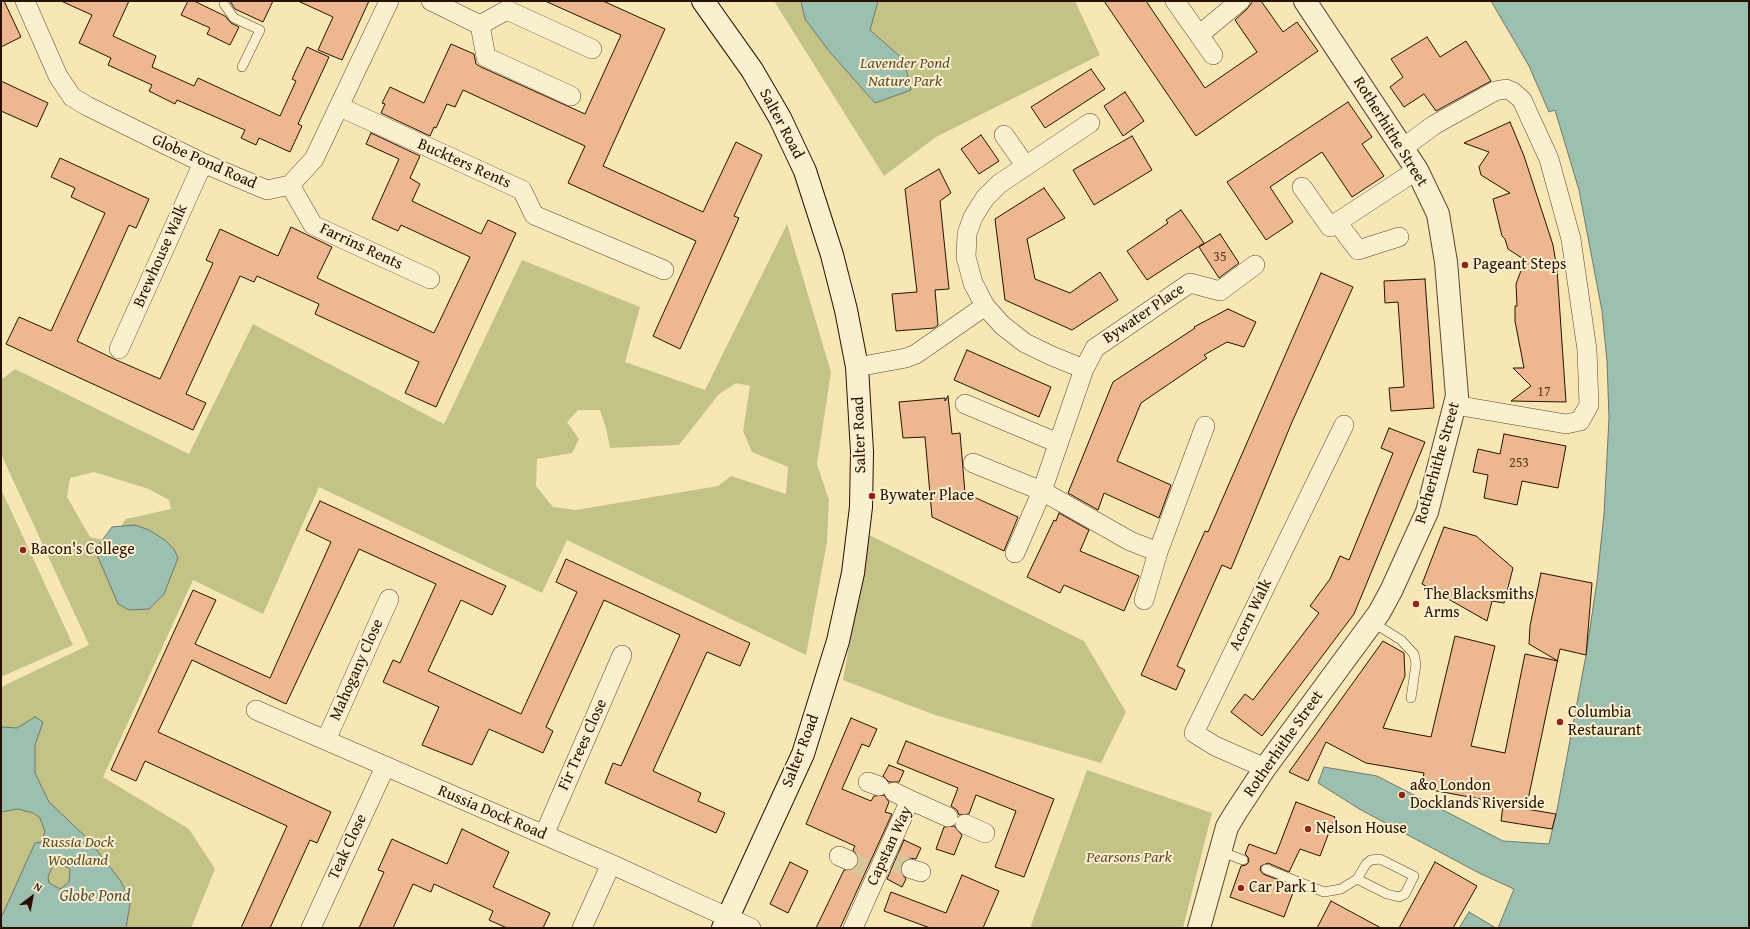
<!DOCTYPE html>
<style>
body{margin:0}
#map{position:relative;width:1750px;height:929px;overflow:hidden;background:#f7e7b4;font-family:"Gentium Book Plus",serif}
canvas{display:block}
.frame{position:absolute;inset:0;border:2px solid #271102;pointer-events:none}
.north{position:absolute;left:12px;top:877px;width:40px;height:40px;-webkit-text-stroke:3px #faefce;paint-order:stroke;rotate:32deg;font-size:11px;font-weight:700;line-height:16px;text-align:center;color:#271102}
.north::after{content:'';display:block;margin:auto;width:14px;height:18px;background:#271102;clip-path:polygon(50% 0,100% 100%,50% 72%,0 100%)}
</style>
<div id="map">
<canvas width="1750" height="929"></canvas>
<div class="frame"></div>
<div class="north">N</div>
</div>
<script>
const g = document.querySelector('canvas').getContext('2d');
g.lineJoin = 'round';
function fillPath(path, color) {
  g.fillStyle = color;
  g.fill(path, 'evenodd');
}
function poly(rows) {
  const path = new Path2D();
  for (const r of rows) {
    path.moveTo(r[0], r[1]);
    for (let i = 2; i < r.length; i += 2) path.lineTo(r[i], r[i + 1]);
  }
  return path;
}
function strokePath(path, color, width, dash) {
  g.strokeStyle = color;
  g.lineWidth = width;
  g.lineCap = dash ? 'butt' : 'round';
  g.setLineDash(dash || []);
  g.stroke(path);
}
function write(font, color, halo, rows, align = 'center') {
  g.font = font + ' "Gentium Book Plus",serif';
  g.lineWidth = 4;
  g.setLineDash([]);
  g.textBaseline = 'middle';
  g.strokeStyle = halo;
  g.fillStyle = color;
  for (const [text, x, y, turn = 0] of rows) {
    g.save();
    g.translate(x, y);
    g.rotate((+turn || 0) * Math.PI / 180);
    g.textAlign = isNaN(turn) ? turn : align;
    if (halo) g.strokeText(text, 0, 0);
    g.fillText(text, 0, 0);
    g.restore();
  }
}
fillPath(poly([
 [774,1,1075,1,1100,55,936,137,884,176],
 [787,224,831,372,817,464,829,500,827,542,806,655,567,540,542,593,319,487,263,614,193,580,103,777,189,829,215,869,191,928,1,928,1,687,89,645,1,454,1,380,15,369,189,454,253,324,444,424,522,260,640,307,625,362,705,390],
 [736,383,750,386,743,431,752,452,788,467,786,494,731,476,718,486,576,510,553,507,536,486,537,459,572,453,579,439,567,422,578,410,600,410,606,428,610,448,679,445,719,394],
 [94,472,149,489,169,500,171,509,126,519,110,542,90,537,67,497,70,478],
 [1,489,73,645,1,677],
 [869,535,1084,641,1126,712,1101,763,935,715,843,680],
 [1087,770,1212,813,1183,928,1030,928]
]), '#c3c388');
const water = poly([
 [801,1,878,1,870,30,904,60,911,90,875,103,829,51,805,19,801,1],
 [1491,1,1749,1,1749,928,1498,928,1514,889,1479,873,1361,810,1318,783,1324,767,1377,776,1503,841,1549,844,1557,810,1586,655,1597,581,1604,514,1609,418,1607,361,1602,311,1579,190,1555,110,1549,112,1529,66,1491,1],
 [135,525,149,530,165,540,174,549,178,558,164,594,149,609,129,610,118,604,95,550,112,527,135,525],
 [35,717,43,722,35,745,35,773,49,802,88,839,120,880,127,893,130,904,126,928,3,928,1,924,1,918,35,843,41,842,45,832,40,818,33,813,18,809,1,812,1,727,17,728,35,717],
 [60,863,70,869,69,882,60,889,49,883,48,877,52,867,60,863],
 [1469,912,1496,928,1459,928,1469,912]
]);
fillPath(water, '#9dbfb0');
strokePath(water, '#6e796a', 1);
const building = poly([
 [1,1,4,1,21,37,1,47,1,1],
 [61,1,129,1,113,36,156,56,152,67,194,86,198,78,280,116,296,81,292,79,307,47,329,57,298,124,302,126,290,152,259,138,256,145,241,138,245,130,177,100,175,104,149,91,152,85,108,65,111,58,79,43,92,15,61,1],
 [188,1,194,1,225,16,231,23,239,27,230,45,207,34,210,28,181,15,188,1],
 [230,1,273,1,263,22,235,9,230,1],
 [298,1,369,1,342,60,318,50,333,17,298,1],
 [545,1,603,1,665,29,603,166,703,212,736,142,762,155,734,216,739,218,680,349,653,336,696,241,568,183,585,146,463,90,455,107,447,104,436,128,434,127,430,136,381,113,385,104,382,103,390,87,424,103,451,44,474,54,476,64,481,67,585,114,621,35,545,1],
 [1104,1,1146,1,1205,88,1257,52,1235,20,1247,9,1253,1,1261,1,1283,32,1297,22,1318,51,1196,136,1104,1],
 [1427,37,1440,57,1466,41,1491,81,1436,111,1424,94,1404,107,1390,87,1403,77,1391,59,1427,37],
 [1091,69,1105,89,1045,128,1031,107,1091,69],
 [1,81,48,103,37,127,1,111,1,81],
 [1125,92,1144,121,1123,136,1104,106,1125,92],
 [1348,102,1372,137,1362,144,1384,176,1352,197,1322,152,1270,187,1293,222,1266,240,1227,182,1348,102],
 [1510,122,1524,156,1553,245,1557,269,1566,402,1511,401,1531,386,1513,368,1524,368,1515,321,1515,306,1517,306,1516,284,1525,260,1508,249,1505,239,1502,236,1493,199,1510,193,1481,175,1479,167,1489,152,1464,143,1510,122],
 [371,133,420,156,410,178,420,184,412,201,481,234,488,220,516,233,436,407,405,393,419,362,315,314,319,304,257,276,254,282,240,276,186,394,206,403,193,430,6,344,19,317,51,331,105,213,71,197,75,188,51,177,60,158,149,199,136,228,129,225,77,341,114,359,160,379,213,263,206,260,220,229,278,256,291,227,332,247,317,278,434,333,470,257,401,225,398,231,372,219,399,159,366,144,371,133],
 [981,135,999,161,979,174,961,149,981,135],
 [1132,136,1152,170,1094,205,1073,170,1132,136],
 [939,169,951,193,940,201,949,289,935,290,938,325,934,328,896,331,892,294,917,292,905,189,939,169],
 [1044,188,1065,218,1027,239,1035,279,1070,293,1100,272,1118,300,1072,330,1005,300,995,219,1044,188],
 [1181,210,1204,243,1147,280,1127,251,1168,223,1166,220,1181,210],
 [1220,234,1239,263,1219,278,1199,247,1220,234],
 [1321,273,1353,287,1292,422,1231,569,1222,565,1177,666,1185,670,1176,690,1141,675,1205,531,1208,532,1321,273],
 [1425,279,1434,408,1391,411,1389,388,1404,387,1398,302,1385,303,1384,281,1425,279],
 [1228,309,1256,322,1244,347,1227,342,1204,355,1207,358,1141,403,1117,461,1171,485,1159,518,1104,493,1098,510,1068,493,1113,382,1195,328,1194,327,1228,309],
 [967,350,1051,387,1039,417,954,380,967,350],
 [948,396,952,434,960,433,965,493,1018,517,1004,551,932,517,925,437,903,438,899,402,945,398,945,401,948,396],
 [1389,428,1425,442,1354,614,1262,736,1231,712,1245,694,1253,700,1319,613,1310,606,1330,579,1340,556,1349,560,1393,453,1381,448,1389,428],
 [1504,434,1566,446,1558,488,1522,481,1517,505,1484,498,1488,475,1473,472,1478,449,1500,454,1504,434],
 [320,501,506,586,492,615,461,600,428,671,521,714,577,592,556,582,566,559,750,643,740,666,707,652,653,771,701,793,698,801,725,813,716,833,605,783,613,763,621,766,680,635,604,600,546,727,553,731,543,753,489,729,472,765,422,745,439,707,383,682,393,660,400,663,436,584,359,549,286,704,192,660,158,732,331,812,317,843,310,840,270,928,241,928,287,826,145,761,136,781,111,770,193,590,216,600,195,644,270,678,331,542,306,530,320,501],
 [1059,513,1089,530,1080,551,1139,576,1124,611,1064,585,1060,593,1027,577,1054,520,1056,521,1059,513],
 [1444,527,1476,536,1513,568,1504,603,1492,601,1487,621,1422,584,1444,527],
 [1541,573,1592,583,1586,655,1560,649,1526,809,1556,814,1552,829,1501,821,1503,806,1507,806,1507,804,1421,788,1424,773,1366,763,1326,742,1308,781,1289,772,1383,641,1404,653,1405,676,1383,728,1431,737,1455,636,1495,646,1471,746,1505,753,1525,654,1558,661,1529,644,1530,626,1541,573],
 [851,718,877,729,869,747,862,744,842,789,871,801,874,796,884,795,889,802,885,812,892,814,840,928,816,928,844,870,854,869,858,864,859,858,853,850,855,846,806,824,851,718],
 [906,741,1054,799,1024,877,995,867,1016,811,976,795,969,814,959,815,957,810,951,806,958,788,897,763,906,741],
 [889,765,904,771,899,782,889,782,883,776,889,765],
 [1296,802,1335,817,1320,856,1300,849,1289,872,1268,863,1261,866,1260,870,1263,874,1284,882,1282,885,1294,890,1284,917,1230,897,1241,866,1246,865,1249,862,1248,857,1245,854,1249,844,1276,854,1296,802],
 [954,826,962,835,954,855,936,849,944,827,954,826],
 [462,829,509,852,493,887,550,913,543,928,507,928,489,920,493,911,434,884,431,892,413,884,393,928,359,928,384,872,378,870,392,839,447,864,462,829],
 [904,840,921,848,916,859,908,858,901,865,900,872,906,879,902,887,887,879,904,840],
 [790,862,808,871,788,913,770,904,790,862],
 [1435,862,1477,886,1453,928,1399,928,1435,862],
 [962,875,999,891,983,928,930,928,884,911,891,892,946,913,962,875],
 [1331,901,1381,928,1317,928,1331,901]
]);
fillPath(building, '#edb88f');
strokePath(building, '#271102', 1);
strokePath(poly([
 [848,860,867,869],
 [895,862,911,869]
]), '#d8c799', 19, [19, 10]);
const service = poly([
 [224,1,224,4,234,18,260,30,242,67],
 [1372,622,1401,640,1414,654,1416,664,1411,698],
 [1220,851,1243,860],
 [1266,869,1324,892,1341,889,1357,879,1366,864,1371,860,1380,859,1414,876,1405,894,1399,897,1387,894,1357,879]
]);
const minor = poly([
 [25,1,58,76,72,97,87,106,203,163,267,190,290,185,314,159,389,1],
 [431,1,480,25,486,57,571,96],
 [1175,1,1199,35,1240,1],
 [480,25,507,10,592,49],
 [1199,35,1213,55],
 [340,107,522,190,534,215,664,270],
 [1090,123,999,184,985,198,973,217,967,234,966,257,973,283,985,306,1002,325,1025,343,1052,356,1084,369,1095,348,1190,283,1220,291,1255,265],
 [1004,135,1025,165],
 [1403,148,1434,125,1495,91,1506,89,1513,92,1522,100,1549,159,1571,239,1587,350,1589,405,1580,421,1566,424,1455,405],
 [290,185,313,225,430,279],
 [1302,187,1330,227,1417,170],
 [1337,222,1358,250,1399,237],
 [119,349,203,163],
 [857,367,906,358,916,354,985,306],
 [965,404,1058,443],
 [973,463,1042,491,1130,541,1158,552,1205,426],
 [1015,553,1042,491,1084,369],
 [1144,600,1158,552],
 [256,710,611,864,751,928],
 [326,740,389,599],
 [1265,768,1215,746,1194,733,1344,425],
 [868,782,879,786],
 [894,792,910,800],
 [965,824,985,833],
 [544,835,622,655],
 [839,856,848,860],
 [911,869,921,872],
 [311,928,385,767],
 [582,928,611,864],
 [853,928,910,800,948,817]
]);
const tertiary = poly([
 [1199,928,1227,827,1236,812,1265,768,1379,613,1391,591,1427,512,1457,396,1446,262,1438,214,1417,170,1305,1]
]);
const secondary = poly([
 [703,1,752,70,780,118,805,171,832,255,846,310,857,367,862,452,861,507,853,573,838,641,803,754,723,928]
]);
strokePath(service, '#5b462e', 10);
strokePath(minor, '#5b462e', 20);
strokePath(tertiary, '#5b462e', 24);
strokePath(secondary, '#271102', 24);
strokePath(service, '#faefce', 9);
strokePath(minor, '#faefce', 19);
strokePath(tertiary, '#faefce', 22);
strokePath(secondary, '#faefce', 22);
for (const [x, y, r, color] of [
 [1465,265,4,"#8f2418"],
 [872,496,4,"#8f2418"],
 [23,550,4,"#8f2418"],
 [1416,604,4,"#8f2418"],
 [1560,722,4,"#8f2418"],
 [1402,795,4,"#8f2418"],
 [1308,829,4,"#8f2418"],
 [1241,888,4,"#8f2418"]
]) {
  const dot = new Path2D();
  dot.arc(x, y, r, 0, 2 * Math.PI);
  g.fillStyle = color;
  g.fill(dot);
  strokePath(dot, '#faefce', 1.5);
}
write('14px', '#583b25', null, [
 ["35",1220,257],
 ["17",1544,392],
 ["253",1519,463]
]);
write('italic 16px', '#5e4f31', '#faefce', [
 ["Lavender Pond",905,64],
 ["Nature Park",905,82],
 ["Russia Dock",78,843],
 ["Woodland",78,861],
 ["Pearsons Park",1129,858]
]);
write('16px', '#271102', '#faefce', [
 ["Salter Road",781,124,62],
 ["Rotherhithe Street",1390,132,58],
 ["Globe Pond Road",204,162,24],
 ["Buckters Rents",464,164,24],
 ["Farrins Rents",361,247,25],
 ["Brewhouse Walk",161,256,-66],
 ["Bywater Place",1144,314,-34],
 ["Salter Road",860,435,-92],
 ["Rotherhithe Street",1438,463,-74],
 ["Acorn Walk",1251,615,-64],
 ["Mahogany Close",357,670,-66],
 ["Rotherhithe Street",1284,744,-55],
 ["Fir Trees Close",583,745,-66],
 ["Salter Road",801,751,-69],
 ["Russia Dock Road",492,813,23],
 ["Capstan Way",890,846,-65],
 ["Teak Close",348,847,-65]
]);
write('16px', '#271102', '#faefce', [
 ["Pageant Steps",1473,265],
 ["Bywater Place",880,496],
 ["Bacon's College",31,550],
 ["The Blacksmiths",1424,595],
 ["Arms",1424,613],
 ["Columbia",1568,713],
 ["Restaurant",1568,731],
 ["a&o London",1410,786],
 ["Docklands Riverside",1410,804],
 ["Nelson House",1316,829],
 ["Car Park 1",1249,888]
], 'left');
write('italic 17px', '#504e3f', '#faefce', [
 ["Globe Pond",95,897]
]);
</script>
